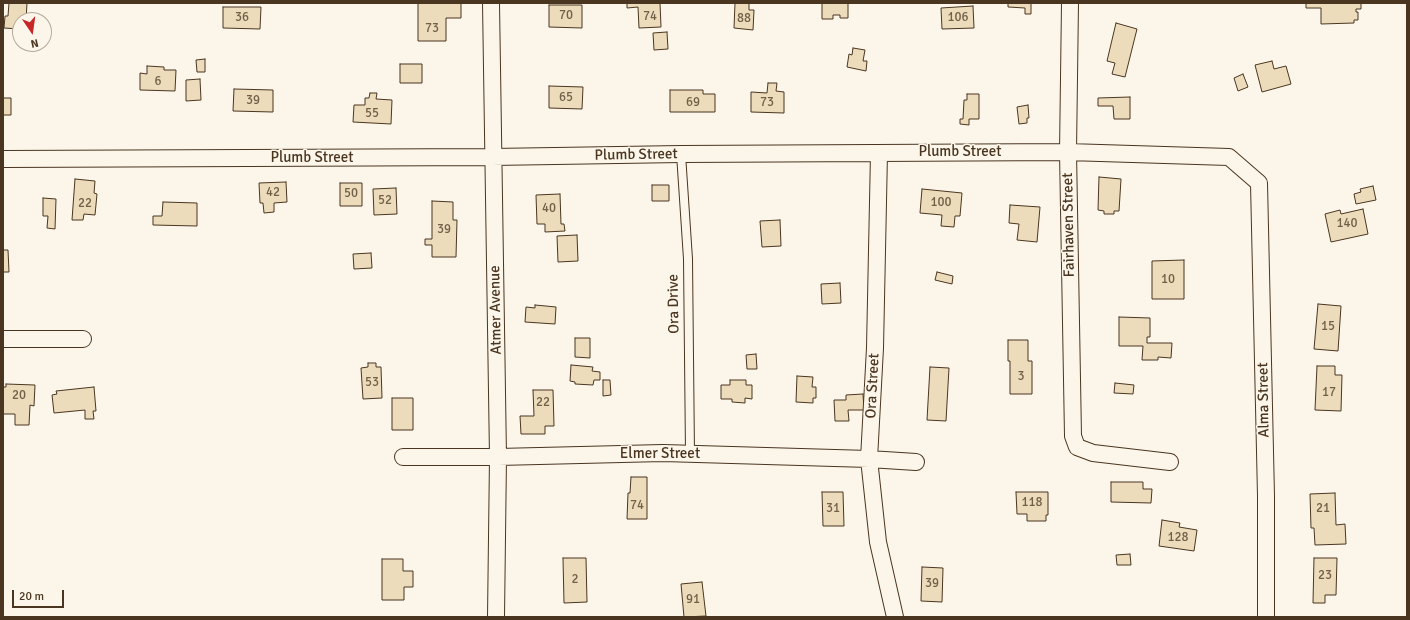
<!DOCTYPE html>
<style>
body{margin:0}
#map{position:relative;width:1410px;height:620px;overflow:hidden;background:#fbf6e9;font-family:Signika,sans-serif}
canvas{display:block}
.frame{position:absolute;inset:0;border:4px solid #4a3520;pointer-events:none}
.north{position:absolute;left:12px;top:12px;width:40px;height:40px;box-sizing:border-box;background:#fbf6e9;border:1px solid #b4a999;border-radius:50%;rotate:167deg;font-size:11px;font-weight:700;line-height:16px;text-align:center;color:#4a3520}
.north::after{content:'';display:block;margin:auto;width:14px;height:18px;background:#c62828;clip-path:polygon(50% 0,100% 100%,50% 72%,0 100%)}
.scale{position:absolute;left:12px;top:590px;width:52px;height:18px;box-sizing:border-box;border:2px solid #4a3520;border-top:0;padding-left:5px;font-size:12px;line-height:14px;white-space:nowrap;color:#4a3520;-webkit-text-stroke:3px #fbf6e9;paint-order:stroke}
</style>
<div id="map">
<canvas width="1410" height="620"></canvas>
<div class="frame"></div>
<div class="north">N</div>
<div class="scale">20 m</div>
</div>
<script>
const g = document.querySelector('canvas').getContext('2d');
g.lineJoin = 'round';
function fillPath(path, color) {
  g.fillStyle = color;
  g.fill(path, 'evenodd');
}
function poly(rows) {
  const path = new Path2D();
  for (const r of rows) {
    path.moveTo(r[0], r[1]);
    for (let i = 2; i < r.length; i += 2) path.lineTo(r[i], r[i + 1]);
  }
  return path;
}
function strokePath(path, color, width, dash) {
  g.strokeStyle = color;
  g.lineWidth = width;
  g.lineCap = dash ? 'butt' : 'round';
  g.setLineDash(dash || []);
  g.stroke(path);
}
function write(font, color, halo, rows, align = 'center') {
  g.font = font + ' Signika,sans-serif';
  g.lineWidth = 3;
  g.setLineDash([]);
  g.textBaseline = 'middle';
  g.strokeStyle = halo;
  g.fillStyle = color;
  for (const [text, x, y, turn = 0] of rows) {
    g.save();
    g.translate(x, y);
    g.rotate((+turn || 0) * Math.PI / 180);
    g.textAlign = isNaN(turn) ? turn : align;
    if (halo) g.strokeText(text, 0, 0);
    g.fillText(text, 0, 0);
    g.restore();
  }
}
const building = poly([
 [9,3,27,3,26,20,20,20,20,29,4,28,5,16,8,16,9,3],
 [418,3,461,3,461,18,446,18,446,41,418,41,418,3],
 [627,3,660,3,661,27,639,28,638,7,627,8,627,3],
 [735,3,749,3,749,10,754,10,753,30,734,28,735,3],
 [822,3,848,3,848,18,840,18,840,15,833,15,833,19,822,19,822,3],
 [1008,3,1031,3,1031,14,1025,14,1025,8,1008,7,1008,3],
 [1306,3,1361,3,1361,9,1356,9,1356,12,1358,12,1358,20,1354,20,1354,23,1321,24,1321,8,1306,8,1306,3],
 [549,5,582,5,582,28,549,27,549,5],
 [973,6,974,28,942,29,941,8,973,6],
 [223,7,261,7,260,29,223,28,223,7],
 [1116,23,1137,29,1125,77,1112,74,1115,63,1107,61,1116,23],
 [667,32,668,49,654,50,653,33,667,32],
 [853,48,865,50,863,61,867,61,866,71,847,67,849,54,852,55,853,48],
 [205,59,205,72,197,72,196,60,205,59],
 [1272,61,1274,69,1286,66,1291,84,1262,92,1255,65,1272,61],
 [400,64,422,64,422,83,400,83,400,64],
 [147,66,164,67,164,70,176,70,175,91,140,90,140,73,147,74,147,66],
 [1243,74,1248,87,1238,91,1234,78,1243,74],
 [200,79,201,100,186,101,186,80,200,79],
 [768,83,777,83,776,91,784,92,784,113,751,112,751,92,767,93,768,83],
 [549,86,583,87,582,109,549,108,549,86],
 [234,89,273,90,273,112,233,111,234,89],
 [670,90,703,90,703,94,715,94,715,112,670,112,670,90],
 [370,93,377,93,376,99,392,100,391,124,353,122,354,105,365,105,365,98,369,98,370,93],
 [967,94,979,94,979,119,969,119,969,125,960,124,960,119,963,119,964,100,967,100,967,94],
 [1130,97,1130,119,1114,119,1113,106,1098,106,1098,98,1130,97],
 [3,98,11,98,11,115,3,115,3,98],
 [1028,105,1029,118,1027,118,1027,123,1019,124,1017,107,1028,105],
 [1099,177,1121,179,1119,211,1114,211,1114,214,1104,214,1104,211,1098,210,1099,177],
 [75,179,95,181,94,193,97,194,95,215,84,214,83,220,72,220,75,179],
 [286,182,287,202,274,203,274,212,264,213,263,203,260,203,259,183,286,182],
 [340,183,362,183,362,206,340,206,340,183],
 [652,185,669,185,669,201,652,201,652,185],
 [1373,186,1376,200,1356,204,1354,194,1361,192,1360,189,1373,186],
 [396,188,397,214,374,215,373,189,396,188],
 [922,189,962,193,960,216,955,216,954,227,941,226,942,215,920,213,922,189],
 [560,194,561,224,564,224,565,231,545,232,545,224,537,224,536,195,560,194],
 [43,198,56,199,55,229,47,228,48,216,43,216,43,198],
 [432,201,453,202,453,220,457,220,456,257,432,257,432,245,425,245,425,239,432,239,432,201],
 [163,202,197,203,197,226,153,225,153,216,162,216,163,202],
 [1010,205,1040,207,1037,242,1017,240,1019,224,1009,223,1010,205],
 [1363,209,1368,234,1331,242,1325,214,1340,210,1341,214,1363,209],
 [780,220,781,246,762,247,760,221,780,220],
 [577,235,578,261,558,262,557,236,577,235],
 [3,250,8,250,9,272,3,272,3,250],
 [371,253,372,268,354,269,353,254,371,253],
 [1184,260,1184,299,1152,299,1152,261,1184,260],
 [937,272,953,276,952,284,935,280,937,272],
 [840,283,841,303,822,304,821,284,840,283],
 [1318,304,1341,306,1338,351,1314,349,1318,304],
 [535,305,556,307,555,324,525,322,526,307,535,308,535,305],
 [1119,317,1150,318,1150,337,1147,337,1147,343,1172,343,1171,358,1158,357,1158,360,1142,360,1143,346,1119,346,1119,317],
 [575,338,590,338,590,358,575,357,575,338],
 [1008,340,1028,340,1028,361,1032,361,1032,394,1010,394,1010,361,1008,361,1008,340],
 [756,354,757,369,747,369,746,355,756,354],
 [368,363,376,363,376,367,381,367,382,398,363,399,361,368,368,367,368,363],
 [571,365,593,367,592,371,600,372,600,380,594,380,593,385,575,384,575,382,570,381,571,365],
 [1317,366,1335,366,1335,375,1342,375,1341,411,1315,410,1317,366],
 [930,367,949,368,946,421,927,420,930,367],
 [797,376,813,377,812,387,816,387,816,398,813,398,813,403,796,402,797,376],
 [603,380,610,380,611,395,603,396,603,380],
 [730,380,746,380,746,385,752,385,752,399,745,398,745,403,732,402,732,399,721,399,721,385,730,385,730,380],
 [1115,383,1134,385,1133,394,1114,393,1115,383],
 [6,384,35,385,34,406,30,405,29,425,15,425,15,414,3,414,3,387,6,387,6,384],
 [94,387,96,411,93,411,94,419,85,419,85,410,54,413,52,395,57,394,56,391,94,387],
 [533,390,553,390,554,426,545,426,545,434,521,434,520,416,534,416,533,390],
 [863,394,864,410,848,410,849,421,835,421,834,400,846,400,846,395,863,394],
 [392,398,413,398,413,430,392,430,392,398],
 [631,477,647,477,647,519,627,519,628,493,630,493,631,477],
 [1111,482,1143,482,1143,489,1152,489,1151,503,1111,502,1111,482],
 [822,492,843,492,844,526,823,526,822,492],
 [1016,492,1048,492,1048,515,1046,515,1046,521,1027,521,1027,514,1017,514,1016,492],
 [1335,493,1336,525,1345,524,1346,544,1315,545,1314,528,1311,528,1310,494,1335,493],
 [1162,520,1180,523,1179,527,1197,530,1194,551,1159,546,1162,520],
 [1130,554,1131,565,1117,565,1116,555,1130,554],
 [563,558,586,558,587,602,564,603,563,558],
 [1314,558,1337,558,1336,595,1325,595,1325,603,1313,603,1314,558],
 [382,559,403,559,403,571,413,571,413,587,404,587,404,600,382,600,382,559],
 [922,567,943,568,942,602,921,601,922,567],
 [702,582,706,616,684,617,681,584,702,582]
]);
fillPath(building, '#ecdcbc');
strokePath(building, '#4a3520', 1);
const service = poly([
 [681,154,688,259,690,454]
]);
const minor = poly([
 [491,3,498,457,496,617],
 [1070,3,1068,152,1073,436,1077,447,1093,453,1170,462],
 [879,153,875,348,869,459,878,542,895,617],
 [3,159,492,157,681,154,1068,152,1229,157,1259,183,1266,496,1266,617],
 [3,339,83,339],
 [403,457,498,457,663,453,869,459,916,462]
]);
strokePath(service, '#4a3520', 10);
strokePath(minor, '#4a3520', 18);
strokePath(service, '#fbf6e9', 8);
strokePath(minor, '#fbf6e9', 16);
write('13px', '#725f47', null, [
 ["70",566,16],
 ["74",650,17],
 ["36",242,18],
 ["106",958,18],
 ["88",744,19],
 ["73",432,29],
 ["6",158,82],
 ["65",566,98],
 ["39",253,101],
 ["69",693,103],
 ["73",767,103],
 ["55",372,114],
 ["42",273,193],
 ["50",351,194],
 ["52",385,201],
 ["100",941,203],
 ["22",85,204],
 ["40",549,209],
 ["140",1347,224],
 ["39",444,230],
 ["10",1168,280],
 ["15",1328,327],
 ["3",1021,377],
 ["53",372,383],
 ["17",1329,393],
 ["20",19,396],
 ["22",543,403],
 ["118",1032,503],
 ["74",637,506],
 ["31",833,509],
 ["21",1323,509],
 ["128",1178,538],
 ["23",1325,576],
 ["2",575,580],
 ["39",932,584],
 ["91",693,600]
]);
write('15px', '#4a3520', '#fbf6e9', [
 ["Plumb Street",960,152],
 ["Plumb Street",636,155,-1],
 ["Plumb Street",312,158],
 ["Fairhaven Street",1069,225,-91],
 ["Ora Drive",674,304,-91],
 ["Atmer Avenue",496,310,-91],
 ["Ora Street",873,386,-87],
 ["Alma Street",1264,400,-91],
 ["Elmer Street",660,454]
]);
</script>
